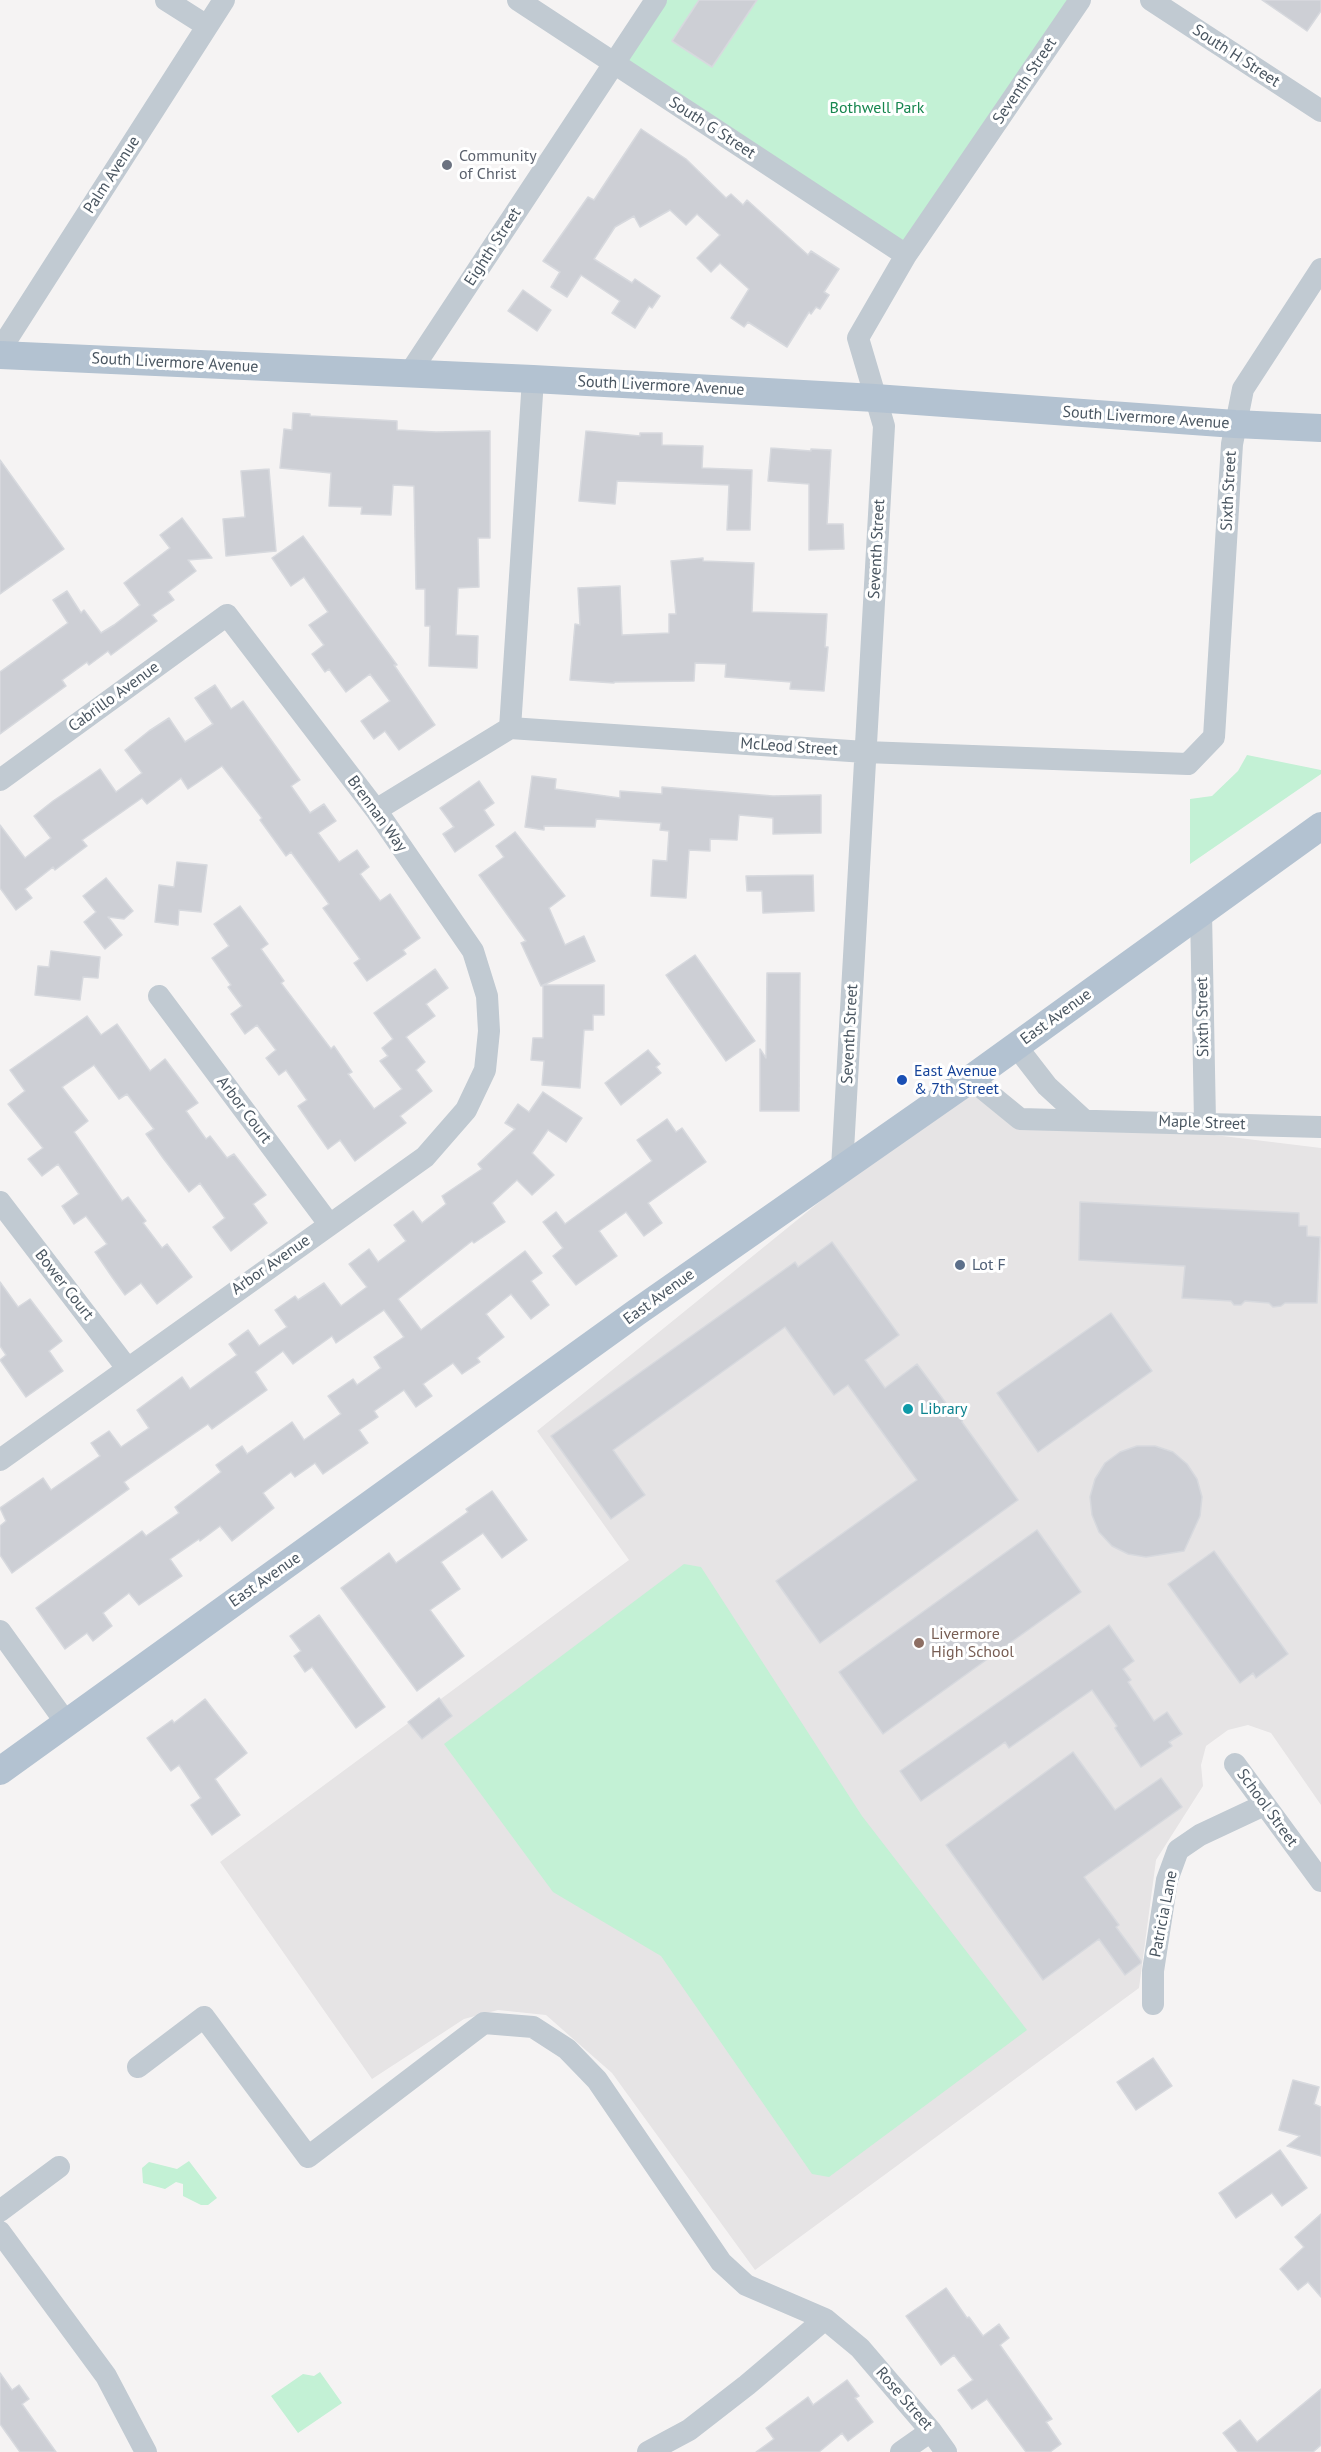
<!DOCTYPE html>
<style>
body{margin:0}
canvas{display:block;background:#f5f3f3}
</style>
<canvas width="1321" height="2452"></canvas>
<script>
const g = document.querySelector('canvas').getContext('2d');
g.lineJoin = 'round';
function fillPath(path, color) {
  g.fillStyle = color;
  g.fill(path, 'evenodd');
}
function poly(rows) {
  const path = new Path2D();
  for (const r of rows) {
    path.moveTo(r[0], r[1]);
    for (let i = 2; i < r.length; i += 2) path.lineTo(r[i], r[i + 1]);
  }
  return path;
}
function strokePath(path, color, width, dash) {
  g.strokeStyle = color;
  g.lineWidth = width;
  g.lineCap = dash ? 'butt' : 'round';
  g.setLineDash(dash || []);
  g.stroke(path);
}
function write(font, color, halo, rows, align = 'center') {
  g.font = font + ' "PT Sans",sans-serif';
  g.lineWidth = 6;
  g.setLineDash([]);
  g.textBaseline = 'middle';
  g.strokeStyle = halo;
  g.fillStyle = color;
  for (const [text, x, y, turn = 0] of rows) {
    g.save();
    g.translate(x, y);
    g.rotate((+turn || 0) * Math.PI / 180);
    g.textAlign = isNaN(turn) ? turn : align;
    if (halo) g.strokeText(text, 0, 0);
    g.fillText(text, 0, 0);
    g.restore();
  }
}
fillPath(poly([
 [971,1079,1020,1119,1083,1119,1321,1148,1321,1805,1271,1733,1248,1725,1228,1730,1206,1746,1201,1765,1203,1786,1156,1860,1139,1988,755,2270,612,2073,546,2015,498,2010,464,2019,372,2079,220,1862,629,1560,537,1431]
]), '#e6e4e5');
fillPath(poly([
 [656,0,1080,0,906,255,614,63],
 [1247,755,1321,770,1321,774,1190,864,1190,799,1212,796,1238,771],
 [684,1564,701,1567,862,1816,1027,2030,829,2177,812,2174,661,1956,553,1892,444,1744],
 [189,2161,217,2198,208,2205,201,2205,183,2196,183,2184,176,2182,165,2189,143,2183,142,2168,149,2162,177,2169],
 [320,2372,342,2403,298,2433,271,2396,303,2374,314,2376]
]), '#c3f1d5');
const building = poly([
 [699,0,757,0,712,67,672,41,699,0],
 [1262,0,1321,0,1321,11,1307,31,1262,0],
 [641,129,686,159,726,198,731,194,743,205,747,200,808,255,811,251,839,269,824,292,829,295,820,309,816,307,811,314,809,312,787,347,748,322,744,327,731,318,749,289,720,263,711,272,697,258,720,235,697,214,686,225,670,210,640,227,634,216,615,227,594,259,632,283,635,279,660,296,652,308,649,306,635,328,612,313,620,301,581,275,567,297,551,287,560,272,543,261,588,197,594,200,641,129],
 [523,290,551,310,537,331,508,311,523,290],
 [293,413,310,414,310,416,397,421,397,430,436,432,490,431,490,538,478,538,479,587,458,588,456,635,478,636,477,668,429,666,430,626,425,626,425,589,416,589,414,486,393,485,391,515,361,514,362,507,329,506,331,473,280,468,284,429,292,430,293,413],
 [586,431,640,436,640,433,662,433,662,445,703,446,702,468,752,470,750,530,727,530,729,485,617,481,615,504,579,501,586,431],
 [771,448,811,451,811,449,831,450,827,524,843,524,844,549,809,550,809,484,768,481,771,448],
 [0,460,64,549,0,594,0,460],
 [269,469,276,551,226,556,223,519,245,517,241,471,269,469],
 [182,518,212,558,188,560,196,571,168,592,174,600,152,615,157,621,111,655,108,651,89,665,87,662,62,680,66,686,0,734,0,672,68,623,53,600,67,591,81,613,84,610,101,633,114,625,140,605,124,583,170,548,160,535,182,518],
 [303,536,397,665,394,665,435,725,399,750,385,731,374,739,361,721,390,701,370,674,346,692,329,669,325,672,312,654,324,645,309,625,328,612,304,577,291,586,272,558,303,536],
 [703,558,703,561,754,563,752,612,827,614,825,647,828,647,824,691,790,689,791,682,725,677,726,664,695,663,694,681,614,682,614,683,570,680,575,624,580,625,578,588,620,586,622,635,669,633,669,614,676,614,671,561,703,558],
 [215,685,231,709,243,701,300,780,291,786,310,813,324,804,336,821,318,833,339,862,357,850,369,867,360,874,380,901,390,894,420,938,403,950,406,954,367,981,354,963,360,959,323,908,329,904,291,852,286,856,260,820,262,818,222,766,188,789,181,778,147,804,142,798,82,840,87,846,55,870,53,867,25,889,32,898,16,910,0,888,0,825,25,858,51,838,34,816,53,801,100,769,116,792,142,773,125,750,149,731,169,718,185,742,213,724,195,698,215,685],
 [532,776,556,779,555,789,620,798,620,791,662,794,662,787,773,796,821,795,821,833,773,834,773,818,739,815,737,840,710,839,710,851,689,850,686,898,651,896,653,860,667,861,669,831,660,830,661,823,596,819,595,827,544,826,544,830,525,827,532,776],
 [479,781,494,803,484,810,494,825,455,852,443,834,454,827,440,808,479,781],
 [515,832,565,896,549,908,565,945,584,936,595,961,541,986,521,943,526,941,479,875,504,857,496,846,515,832],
 [177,862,207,865,201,912,179,910,178,925,155,922,159,885,174,887,177,862],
 [813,875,814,911,763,913,762,891,747,891,746,876,813,875],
 [106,878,133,911,124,919,108,917,122,935,105,949,84,922,96,912,83,896,106,878],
 [240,906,268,944,261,949,284,981,281,983,331,1049,334,1046,352,1072,348,1074,374,1109,402,1089,380,1061,388,1056,382,1048,393,1039,374,1013,435,969,448,988,426,1004,435,1016,406,1037,425,1062,416,1070,432,1091,400,1116,406,1123,355,1161,340,1140,328,1149,316,1132,298,1106,307,1100,286,1070,279,1075,266,1058,276,1050,257,1025,245,1034,231,1014,242,1006,228,987,231,985,212,958,229,946,214,924,240,906],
 [51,951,100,957,98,978,83,977,80,1000,35,995,38,966,49,967,51,951],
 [695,955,755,1041,726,1061,666,975,695,955],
 [767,973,800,973,799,1111,760,1111,760,1049,766,1058,767,973],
 [543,985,604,985,604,1015,593,1015,593,1030,584,1030,580,1088,542,1085,544,1061,531,1060,533,1038,543,1038,543,985],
 [87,1016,101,1035,117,1024,150,1071,165,1059,198,1103,186,1111,206,1139,210,1136,227,1158,234,1154,266,1195,253,1204,267,1223,231,1251,213,1227,225,1218,200,1183,189,1192,163,1158,146,1134,154,1129,127,1094,119,1099,94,1065,62,1087,88,1121,74,1132,122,1201,128,1197,146,1221,143,1223,162,1248,167,1244,192,1277,157,1304,141,1283,125,1295,112,1277,95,1252,107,1244,86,1216,74,1224,62,1206,79,1194,58,1164,42,1176,28,1159,43,1148,8,1104,25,1091,10,1070,87,1016],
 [648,1050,660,1064,656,1067,661,1073,621,1105,605,1083,648,1050],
 [543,1092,582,1118,566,1142,548,1130,532,1153,554,1175,532,1195,517,1180,492,1203,505,1222,474,1243,472,1241,398,1299,421,1330,525,1251,542,1273,531,1281,549,1305,531,1319,511,1294,486,1314,504,1337,477,1358,480,1362,462,1374,453,1363,423,1384,432,1396,416,1407,404,1390,374,1411,378,1417,359,1430,368,1443,323,1474,315,1463,295,1477,291,1472,263,1493,274,1508,232,1541,220,1526,200,1541,199,1539,170,1559,182,1576,139,1605,129,1593,103,1613,112,1626,93,1641,87,1633,65,1649,36,1608,142,1531,146,1536,179,1513,175,1507,221,1472,216,1465,242,1446,247,1454,292,1422,304,1440,341,1414,328,1396,353,1379,357,1385,381,1368,374,1357,404,1337,384,1310,336,1343,332,1336,293,1364,283,1351,255,1372,267,1390,212,1429,208,1424,124,1482,129,1489,12,1573,0,1555,0,1526,6,1521,0,1508,43,1478,51,1490,100,1456,91,1443,109,1431,121,1447,149,1428,137,1410,182,1377,190,1389,216,1370,237,1355,229,1344,248,1330,259,1346,287,1327,275,1310,295,1296,298,1300,324,1283,341,1306,367,1287,349,1264,369,1249,378,1262,406,1241,394,1225,413,1211,422,1223,446,1204,442,1196,482,1169,478,1164,515,1129,505,1123,518,1104,529,1112,543,1092],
 [667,1119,676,1132,682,1128,706,1162,648,1203,662,1223,644,1236,626,1212,599,1231,617,1256,576,1285,553,1256,563,1248,543,1222,556,1212,565,1224,652,1161,637,1140,667,1119],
 [1080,1202,1299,1213,1299,1226,1307,1226,1307,1236,1320,1237,1317,1303,1285,1303,1281,1306,1273,1307,1269,1303,1245,1301,1241,1305,1234,1305,1231,1301,1182,1298,1185,1266,1079,1260,1080,1202],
 [832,1242,899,1335,865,1360,885,1388,917,1364,954,1414,963,1416,962,1422,1018,1500,820,1643,776,1581,917,1480,848,1385,834,1395,785,1327,613,1450,645,1495,611,1519,551,1436,795,1262,798,1267,832,1242],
 [0,1282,18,1307,30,1299,62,1341,49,1351,63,1371,26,1397,0,1360,6,1355,0,1346,0,1282],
 [1111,1313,1152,1371,1038,1452,997,1393,1111,1313],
 [1137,1446,1155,1446,1173,1452,1187,1464,1197,1479,1202,1497,1200,1516,1184,1551,1146,1557,1128,1554,1112,1546,1099,1532,1092,1515,1090,1497,1095,1479,1105,1463,1120,1452,1137,1446],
 [492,1491,527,1540,502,1558,483,1533,441,1562,460,1589,430,1610,464,1656,417,1691,341,1588,389,1553,396,1563,468,1512,466,1509,492,1491],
 [1037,1530,1081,1592,883,1734,839,1672,1037,1530],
 [1214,1551,1288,1654,1256,1678,1253,1673,1240,1683,1168,1584,1214,1551],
 [319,1615,385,1707,356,1728,312,1667,305,1672,294,1656,301,1651,290,1636,319,1615],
 [1109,1625,1134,1661,1123,1669,1131,1680,1128,1682,1154,1721,1167,1712,1182,1734,1169,1742,1172,1746,1141,1767,1115,1728,1117,1726,1092,1690,1009,1748,1005,1742,921,1801,900,1771,1109,1625],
 [439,1698,452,1716,422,1739,408,1722,439,1698],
 [205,1699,247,1753,215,1779,240,1815,212,1835,191,1805,201,1798,179,1765,171,1771,147,1738,172,1720,174,1723,205,1699],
 [1073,1752,1115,1810,1161,1778,1182,1807,1084,1877,1119,1925,1116,1927,1141,1961,1141,1963,1125,1975,1099,1939,1043,1980,946,1845,1073,1752],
 [1153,2058,1172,2086,1136,2110,1117,2082,1153,2058],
 [1293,2080,1319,2087,1314,2104,1321,2107,1321,2156,1287,2146,1300,2136,1279,2130,1293,2080],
 [1280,2150,1307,2188,1282,2206,1272,2193,1236,2218,1219,2193,1280,2150],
 [1321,2214,1321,2297,1308,2282,1298,2290,1280,2269,1304,2247,1295,2237,1321,2214],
 [946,2288,967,2318,969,2317,983,2336,999,2324,1009,2338,1000,2345,1052,2419,1046,2422,1061,2444,1050,2452,1026,2452,987,2399,972,2409,958,2390,973,2380,954,2355,941,2365,906,2316,946,2288],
 [0,2373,12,2390,19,2385,29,2399,22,2404,56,2452,20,2452,0,2424,0,2373],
 [847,2380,859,2396,855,2398,873,2422,848,2441,842,2433,819,2452,756,2452,774,2439,766,2428,808,2397,813,2405,847,2380],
 [1321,2389,1321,2445,1313,2452,1238,2452,1223,2433,1240,2420,1257,2442,1321,2389]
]);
fillPath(building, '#cdcfd5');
strokePath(building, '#d7d9de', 1.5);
strokePath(poly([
 [166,0,207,26],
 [518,0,906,255],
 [1151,0,1321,111],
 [0,350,224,0],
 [409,374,656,0],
 [510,728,533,379],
 [0,780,227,615,376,810,473,951,487,996,489,1031,485,1070,466,1110,425,1157,0,1460],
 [376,810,510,728,865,752,1188,764,1214,737,1232,444,1243,389,1321,269],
 [1201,912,1205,1122],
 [159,996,329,1224],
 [1016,1046,1047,1086,1083,1119],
 [971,1079,1020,1119,1321,1127],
 [842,1168,884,426,858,338,906,255,1080,0],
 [0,1202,127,1368],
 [0,1631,67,1724],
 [1235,1764,1321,1881],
 [1153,2004,1153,1971,1167,1880,1178,1850,1200,1835,1264,1805],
 [138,2067,204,2017,308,2157,484,2023,533,2027,567,2049,597,2080,721,2262,746,2285,825,2319],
 [0,2211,59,2167],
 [0,2232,106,2376,146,2452],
 [648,2452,689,2430,747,2385,825,2319,860,2348,931,2431,946,2452],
 [901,2452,931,2431]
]), '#c1cad2', 22);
strokePath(poly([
 [0,355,533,379,875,398,1235,424,1321,428],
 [0,1771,637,1312,965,1083,1321,826]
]), '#b3c2d1', 28);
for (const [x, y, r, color] of [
 [447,165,6,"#6b7280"],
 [902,1080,6,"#1a4fb4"],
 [960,1265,6,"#5c6f8a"],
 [908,1409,6,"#0f9aa8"],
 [919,1643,6,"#8d6e63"]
]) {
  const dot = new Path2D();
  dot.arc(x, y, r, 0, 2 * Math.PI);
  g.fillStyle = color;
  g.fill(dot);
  strokePath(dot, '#fff', 2);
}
write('16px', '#4a5661', '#fff', [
 ["South H Street",1236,56,33],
 ["Seventh Street",1025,81,-56],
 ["South G Street",712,128,33],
 ["Palm Avenue",112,175,-57],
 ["Eighth Street",493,247,-57],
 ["South Livermore Avenue",175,363,3],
 ["South Livermore Avenue",661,386,3],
 ["South Livermore Avenue",1146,418,4],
 ["Sixth Street",1229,491,-87],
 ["Seventh Street",877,549,-87],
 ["Cabrillo Avenue",114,697,-36],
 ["McLeod Street",789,747,4],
 ["Brennan Way",377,814,54],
 ["East Avenue",1056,1017,-36],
 ["Sixth Street",1203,1017,-91],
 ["Seventh Street",850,1034,-87],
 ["Arbor Court",244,1110,53],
 ["Maple Street",1202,1123,2],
 ["Arbor Avenue",271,1265,-35],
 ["Bower Court",64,1285,52],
 ["East Avenue",659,1297,-36],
 ["East Avenue",265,1580,-35],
 ["School Street",1267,1808,54],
 ["Patricia Lane",1164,1914,-79],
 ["Rose Street",904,2399,49]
]);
write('16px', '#17864f', '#fff', [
 ["Bothwell Park",877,108]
]);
write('16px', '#5b616d', '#fff', [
 ["Community",459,156],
 ["of Christ",459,174]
], 'left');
write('16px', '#164399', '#fff', [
 ["East Avenue",914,1071],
 ["& 7th Street",914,1089]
], 'left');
write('16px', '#4e5e75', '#fff', [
 ["Lot F",972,1265]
], 'left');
write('16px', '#0d838f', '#fff', [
 ["Library",920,1409]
], 'left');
write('16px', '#785e54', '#fff', [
 ["Livermore",931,1634],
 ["High School",931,1652]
], 'left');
</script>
